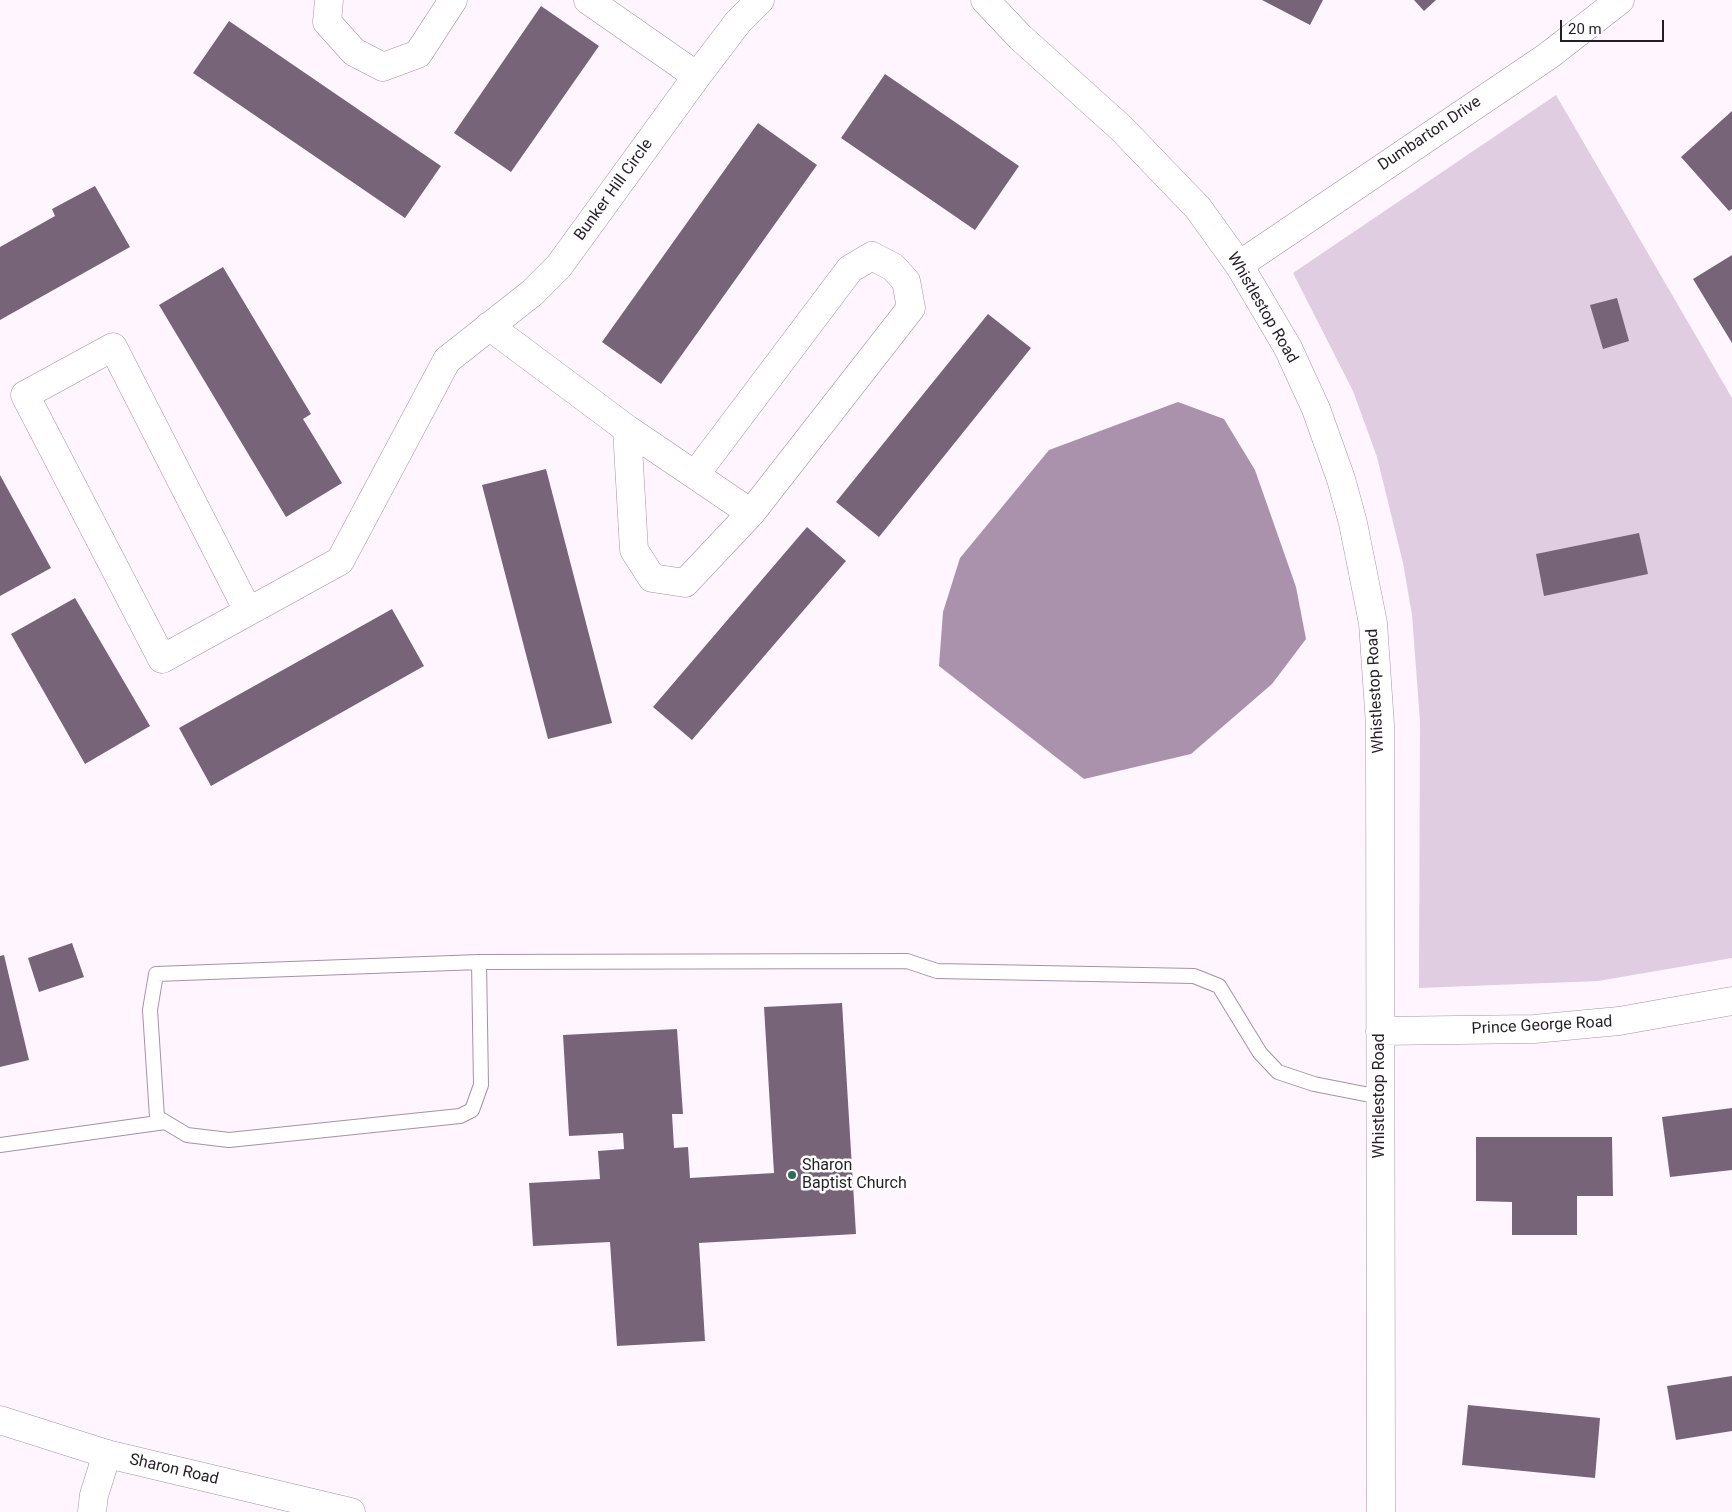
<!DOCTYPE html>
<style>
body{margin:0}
#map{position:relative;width:1732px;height:1512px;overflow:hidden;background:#fef5ff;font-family:Roboto,sans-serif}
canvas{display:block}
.scale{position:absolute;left:1560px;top:20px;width:104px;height:22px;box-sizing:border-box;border:2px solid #261e27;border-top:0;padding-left:6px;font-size:15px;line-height:18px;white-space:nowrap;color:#261e27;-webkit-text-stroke:4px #fff;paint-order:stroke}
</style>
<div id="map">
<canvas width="1732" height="1512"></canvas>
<div class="scale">20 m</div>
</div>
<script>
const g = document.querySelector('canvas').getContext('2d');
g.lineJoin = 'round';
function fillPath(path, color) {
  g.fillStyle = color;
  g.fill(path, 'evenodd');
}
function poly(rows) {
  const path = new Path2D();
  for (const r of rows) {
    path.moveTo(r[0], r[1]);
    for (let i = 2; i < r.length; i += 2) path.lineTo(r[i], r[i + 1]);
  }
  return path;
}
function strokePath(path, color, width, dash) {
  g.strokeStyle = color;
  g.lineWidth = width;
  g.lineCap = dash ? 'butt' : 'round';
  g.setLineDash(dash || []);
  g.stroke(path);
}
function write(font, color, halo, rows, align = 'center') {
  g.font = font + ' Roboto,sans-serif';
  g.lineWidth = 5;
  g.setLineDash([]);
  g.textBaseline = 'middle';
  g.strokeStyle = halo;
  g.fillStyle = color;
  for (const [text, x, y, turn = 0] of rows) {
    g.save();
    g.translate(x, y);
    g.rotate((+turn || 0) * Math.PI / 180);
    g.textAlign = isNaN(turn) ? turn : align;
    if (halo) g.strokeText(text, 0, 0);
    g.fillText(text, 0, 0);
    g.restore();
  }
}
fillPath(poly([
 [1556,95,1732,398,1732,958,1598,981,1419,988,1420,721,1412,615,1403,563,1377,457,1353,391,1293,273]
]), '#e0cde1');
fillPath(poly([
 [1178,402,1224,419,1255,470,1296,587,1306,639,1272,684,1191,754,1084,779,939,666,943,612,960,558,1049,450]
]), '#ab92ac');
fillPath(poly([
 [1262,0,1323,0,1310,25],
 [1414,0,1436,0,1424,11],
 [541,6,599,46,511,172,454,133],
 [229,21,441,166,405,218,193,73],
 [885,74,1019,166,975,230,841,138],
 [1732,111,1732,209,1729,211,1681,157],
 [758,123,817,165,661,384,602,342],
 [95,186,130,247,0,320,0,247,55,216,52,209],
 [1732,255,1732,343,1693,279],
 [223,267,311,414,303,419,342,483,286,517,159,305],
 [1617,298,1629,341,1603,349,1590,305],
 [988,314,1031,348,879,537,836,502],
 [546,469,612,723,548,739,482,485],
 [0,475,51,568,0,596],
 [807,527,846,561,692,740,653,707],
 [1639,533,1648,574,1544,596,1536,554],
 [75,598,150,726,85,764,11,634],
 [392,609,424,666,211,786,179,728],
 [72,943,84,977,39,992,28,958],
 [4,955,29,1060,0,1067,0,956],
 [842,1003,856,1234,699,1243,705,1341,617,1346,610,1242,533,1246,529,1183,600,1179,598,1151,624,1149,623,1133,569,1136,563,1035,677,1029,683,1114,672,1114,674,1148,688,1147,690,1178,774,1173,764,1007],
 [1732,1108,1732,1170,1670,1177,1662,1117],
 [1476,1137,1612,1137,1613,1196,1577,1196,1577,1235,1512,1235,1512,1202,1476,1201],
 [1732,1376,1732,1431,1676,1440,1667,1386],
 [1468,1405,1600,1418,1595,1478,1462,1465]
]), '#786479');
const lane = poly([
 [479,962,481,1085,472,1110,460,1116,229,1140,187,1135,157,1117,150,1010,156,974,479,962,907,961,937,971,1194,976,1219,986,1260,1053,1278,1072,1314,1084,1380,1097],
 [0,1145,165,1122]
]);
const street = poly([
 [329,0,327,22,354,52,383,67,418,54,453,0],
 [588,0,697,76],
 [985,0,1020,37,1121,128,1198,208,1239,265,1288,348,1316,409,1341,479,1353,523,1373,623,1380,725,1381,1512],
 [1239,265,1548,56,1620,0],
 [489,326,627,429,634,550,652,578,685,583,751,513,627,429],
 [695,475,850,269,872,256,893,267,906,281,911,308,751,513],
 [248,611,113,347,25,395,162,659,340,561,447,360,532,293,559,266,697,76,738,22,760,0],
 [1380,1031,1534,1029,1619,1021,1732,1001],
 [92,1512,94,1495,107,1454]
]);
const secondary = poly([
 [0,1420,107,1454,351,1512]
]);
strokePath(lane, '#a691a7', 16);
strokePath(street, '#a691a7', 29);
strokePath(secondary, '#a691a7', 29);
strokePath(lane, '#fff', 14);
strokePath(street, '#fff', 28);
strokePath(secondary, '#fff', 28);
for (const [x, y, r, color] of [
 [792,1175,5,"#2b6c5c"]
]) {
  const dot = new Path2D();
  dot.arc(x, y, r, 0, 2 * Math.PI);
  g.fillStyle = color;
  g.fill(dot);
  strokePath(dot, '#fff', 2);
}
write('16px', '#261e27', '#fff', [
 ["Dumbarton Drive",1430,134,-34],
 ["Bunker Hill Circle",614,190,-54],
 ["Whistlestop Road",1262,308,60],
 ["Whistlestop Road",1376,691,-93],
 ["Prince George Road",1542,1026,-3],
 ["Whistlestop Road",1380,1096,-90],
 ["Sharon Road",174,1470,13]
]);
write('16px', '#261e27', '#fff', [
 ["Sharon",802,1166],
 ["Baptist Church",802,1184]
], 'left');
</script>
